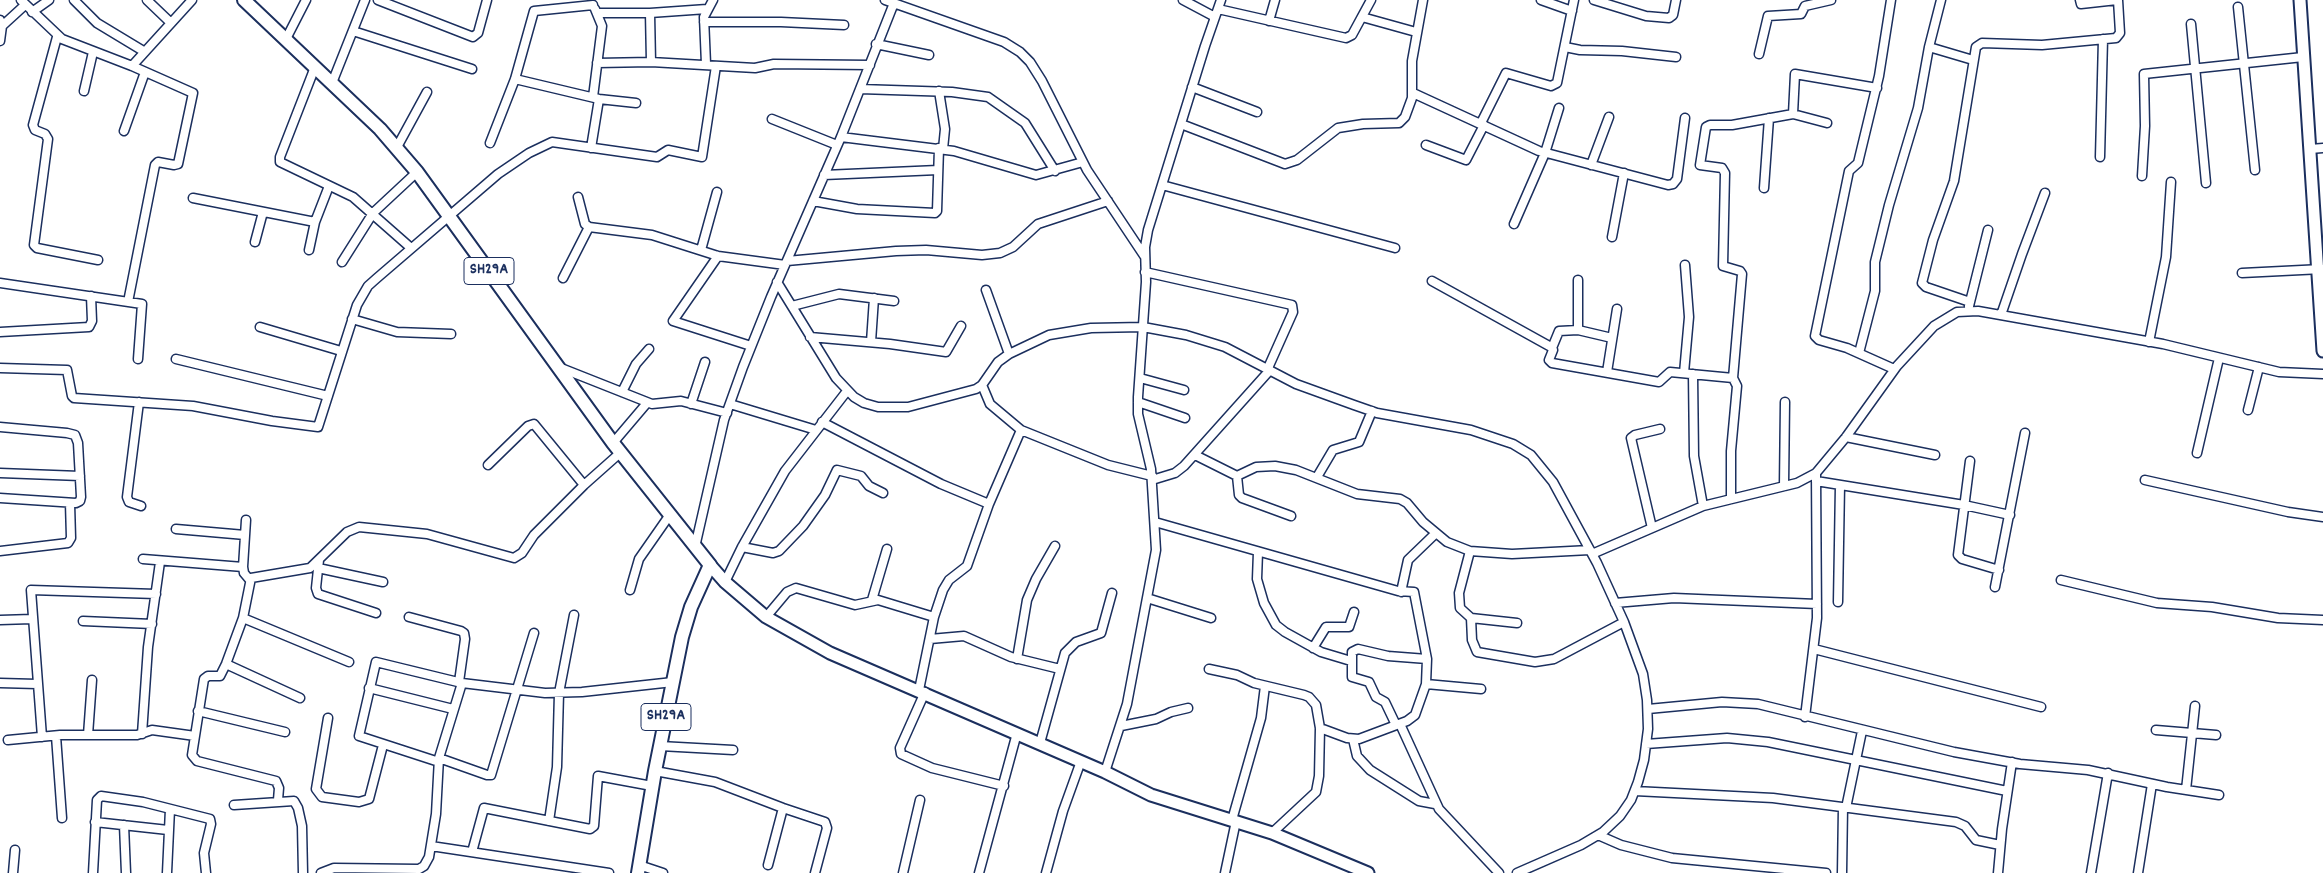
<!DOCTYPE html>
<style>
body{margin:0}
canvas{display:block;background:#fff}
</style>
<canvas width="2323" height="873"></canvas>
<script>
const g = document.querySelector('canvas').getContext('2d');
g.lineJoin = 'round';
function poly(rows) {
  const path = new Path2D();
  for (const r of rows) {
    path.moveTo(r[0], r[1]);
    for (let i = 2; i < r.length; i += 2) path.lineTo(r[i], r[i + 1]);
  }
  return path;
}
function strokePath(path, color, width, dash) {
  g.strokeStyle = color;
  g.lineWidth = width;
  g.lineCap = dash ? 'butt' : 'round';
  g.setLineDash(dash || []);
  g.stroke(path);
}
function write(font, color, halo, rows, align = 'center') {
  g.font = font + ' Dekko,sans-serif';
  g.lineWidth = 4;
  g.setLineDash([]);
  g.textBaseline = 'middle';
  g.strokeStyle = halo;
  g.fillStyle = color;
  for (const [text, x, y, turn = 0] of rows) {
    g.save();
    g.translate(x, y);
    g.rotate((+turn || 0) * Math.PI / 180);
    g.textAlign = isNaN(turn) ? turn : align;
    if (halo) g.strokeText(text, 0, 0);
    g.fillText(text, 0, 0);
    g.restore();
  }
}
const street = poly([
 [21,0,62,39,132,66,193,93,178,164,174,165,158,162,155,165,128,302],
 [74,0,97,23,145,52],
 [147,0,171,23],
 [378,0,473,37,478,33,487,0],
 [885,0,1004,42,1020,52,1030,62,1042,81,1087,170,1145,257],
 [1183,0,1215,17],
 [1541,0,1572,11],
 [1594,0,1646,16,1669,18,1673,15,1676,0],
 [1891,0,1879,76,1858,163,1849,171,1815,336,1819,340,1847,348,1894,369],
 [2080,0,2081,4,2117,0],
 [2238,7,2255,170],
 [1218,9,1346,38,1352,35,1371,0],
 [32,12,49,0],
 [597,13,650,13,707,9],
 [650,13,651,62],
 [1362,17,1416,32],
 [0,20,2,26,0,41],
 [1269,21,1275,0],
 [704,22,781,22,844,25],
 [2191,24,2206,183],
 [2,26,25,5],
 [353,31,472,69],
 [57,37,33,125,35,130,45,134,48,139,34,245,37,248,98,260],
 [286,39,306,0],
 [876,44,929,55],
 [1565,47,1580,50,1622,51,1676,57],
 [1929,47,1973,60],
 [1759,54,1768,16,1801,14,1805,6,1831,0],
 [597,63,651,62,755,68,774,64,870,65],
 [706,64,704,17,713,0],
 [132,66,192,0],
 [315,67,280,157,280,162,353,197,411,248],
 [515,79,599,99,636,103],
 [332,83,365,0],
 [1192,87,1257,112],
 [860,89,952,92,988,97,1025,123,1055,171],
 [84,91,93,52],
 [939,91,945,129,943,149],
 [1413,93,1539,151,1668,185,1673,184,1677,179,1685,118],
 [593,97,602,26,595,9],
 [772,119,837,145],
 [1481,123,1506,73,1551,86,1557,83,1574,0],
 [1827,123,1793,114,1795,74,1877,88],
 [1181,124,1285,164,1297,160,1338,128,1363,124,1399,123,1405,117,1412,98,1412,61,1423,0],
 [124,131,145,72],
 [841,137,954,151,1036,175,1083,162],
 [490,143,515,79,534,11,593,5],
 [1426,145,1466,160,1484,125],
 [397,147,427,92],
 [591,148,599,99],
 [2310,149,2323,148],
 [2100,157,2103,39],
 [1591,165,1609,117],
 [824,175,938,170],
 [2142,176,2145,126,2144,74,2303,57],
 [1162,185,1395,248],
 [1764,188,1769,118],
 [578,197,585,224,589,227,652,235,718,256,785,265],
 [193,198,315,222],
 [813,201,857,209,935,213,937,211,939,148],
 [1514,224,1545,153,1559,108],
 [1612,237,1624,173],
 [255,242,263,212],
 [309,250,315,222,329,186],
 [701,250,717,192],
 [718,256,673,321,751,346],
 [787,261,896,251,926,250,982,255,1000,253,1013,247,1038,224,1108,201],
 [342,262,373,213,417,172],
 [1145,272,1292,305,1293,312,1268,368],
 [2242,273,2322,269],
 [563,278,589,227],
 [1578,280,1578,330,1612,338],
 [1432,281,1551,347,1553,350,1549,360,1552,363,1659,382,1670,372,1733,378,1737,386,1731,451,1731,499],
 [777,282,836,378,854,397,864,403,878,407,908,407,976,389,982,385,998,362,1009,354,1049,335,1091,328,1143,327,1186,335,1225,347,1296,384,1354,405,1377,413,1471,430,1513,444,1531,455,1553,482,1597,563,1624,622,1643,674,1647,700,1648,729,1644,760,1638,782,1631,800,1620,816,1603,832,1581,845,1517,873],
 [0,283,142,304,138,359],
 [986,290,1009,354],
 [1970,302,1926,287,1922,283,1933,240,1954,181,1976,47,1982,43,2042,45,2116,38,2120,33,2118,0],
 [792,306,839,294,894,301],
 [1969,306,1988,230],
 [2001,315,2022,254,2045,193],
 [352,319,397,332,451,334],
 [260,327,341,351],
 [0,332,89,327,92,321,91,296],
 [810,337,890,344,946,352,961,326],
 [871,342,874,298],
 [2149,342,2166,257,2171,182],
 [1552,348,1559,331,1578,330],
 [1859,353,1875,291,1875,262,1889,205,1918,108,1929,47,1941,0],
 [176,359,328,396],
 [0,368,67,370,72,396,74,398,193,406,272,421,318,427,357,305,368,286,377,278,498,174,529,153,552,142,657,157,668,150,702,157,716,66],
 [561,368,652,404,681,401,727,413],
 [1607,372,1617,309],
 [1684,373,1689,317,1685,265],
 [1693,374,1694,456,1703,506],
 [1140,378,1184,390],
 [1733,378,1742,274,1740,271,1723,266,1725,173,1722,168,1700,165,1706,127,1710,125,1732,125,1793,114],
 [982,385,990,404,1021,430,1108,465,1152,476],
 [622,392,636,364,649,349],
 [139,402,127,497,129,502,141,506],
 [1138,402,1185,418],
 [691,404,705,362],
 [730,404,816,430],
 [2248,410,2259,367],
 [822,422,941,484,989,504],
 [0,427,67,433,75,435,78,443,81,497,80,501,76,503,0,498],
 [1846,437,1935,455],
 [613,443,647,403],
 [2197,453,2219,358],
 [1195,455,1237,476,1239,495,1242,498,1291,516],
 [1970,461,1958,555,1962,559,1999,570],
 [488,465,528,426,534,424,584,485],
 [0,473,80,476],
 [1237,476,1256,467,1275,466,1296,470,1357,494,1400,499,1407,503,1423,522,1447,542,1470,551,1512,554,1590,550],
 [1317,477,1333,450,1359,442,1372,411],
 [1152,480,1175,473,1184,466,1270,370],
 [2145,480,2288,512,2323,517],
 [1816,481,1964,505,2010,515],
 [1784,486,1785,402],
 [246,520,243,567,244,573,249,579],
 [1155,522,1398,591,1414,592,1427,659,1426,684,1415,715,1407,721,1359,739,1347,738,1320,728],
 [1652,528,1631,438,1635,435,1660,429],
 [176,529,245,535],
 [695,547,724,420,743,367,771,297,841,137,894,3],
 [742,547,773,553,779,551,803,526,825,495,837,470,861,476,869,486,883,493],
 [0,551,68,543,71,538,70,503],
 [1470,551,1459,593,1460,608,1471,618,1517,623],
 [1258,552,1257,579,1264,603,1276,625,1285,632,1321,652,1351,661],
 [1592,554,1703,506,1797,483,1816,473,1846,437,1897,366,1934,326,1957,312,1978,311,2163,344,2279,372,2323,374],
 [143,559,243,567],
 [319,560,316,588,318,594,376,613],
 [318,568,383,582],
 [2061,580,2157,603,2212,607,2278,618,2323,620],
 [725,582,742,547,785,471,847,391],
 [1995,587,2025,433],
 [630,590,639,559,669,516],
 [1401,592,1408,560,1436,533],
 [1147,598,1211,618],
 [872,600,887,549],
 [1838,602,1840,485],
 [1615,603,1674,598,1817,604],
 [409,617,461,631,464,633,465,639,459,682],
 [766,617,787,592,796,588,855,605,878,600,934,617],
 [243,618,349,662],
 [1471,618,1472,640,1477,652,1535,662,1554,659,1624,622],
 [0,620,32,619],
 [83,621,152,624],
 [930,639,964,636,1011,657,1060,669],
 [1313,648,1326,627,1349,627,1354,612],
 [1814,649,2041,707],
 [1017,659,1027,600,1036,579,1055,546],
 [226,664,300,698],
 [1209,669,1237,675,1254,683,1304,695,1309,697,1316,705,1320,728,1319,776,1316,792,1272,833],
 [0,683,37,684],
 [1426,684,1481,689],
 [369,688,453,709],
 [919,690,934,617,943,590,949,580,967,566,989,504,1021,430],
 [925,692,900,748,901,754,932,768,1004,786],
 [1648,709,1722,702,1758,704,1954,752,2020,764,2088,770,2167,787,2219,795],
 [198,711,285,732],
 [1805,717,1817,618,1816,473],
 [328,718,316,789,322,797,359,802,369,799,383,745],
 [1400,724,1439,809,1499,873],
 [1396,725,1385,702,1376,697,1369,682,1352,677,1352,652,1358,649,1388,656,1427,659],
 [1121,726,1156,719,1171,712,1188,708],
 [2156,730,2216,735],
 [142,734,148,647,160,562],
 [88,735,92,680],
 [56,736,62,818],
 [42,737,31,590,156,594],
 [1353,739,1357,756,1370,770,1419,801,1435,804],
 [8,740,60,735,137,735,152,730,195,736],
 [1040,743,1065,653,1076,642,1101,633,1112,593],
 [1646,744,1727,738,1768,742,2007,791],
 [660,746,733,750],
 [439,758,487,775,491,775,534,633],
 [439,762,359,736,376,662,462,683,545,693,582,692,673,682],
 [655,771,715,782,783,808,825,822,827,828,815,873],
 [1105,772,1127,704,1156,550,1151,469,1138,414,1138,397,1146,282,1145,247,1148,230,1205,46,1221,0],
 [2186,790,2195,706],
 [1635,791,1773,798,1956,822,1965,826,1976,840,2000,845],
 [278,800,279,788,276,781,197,761,192,755,204,679,208,676,220,676,226,664,243,618,251,578,310,568,347,532,359,527,427,534,514,558,522,553,534,535,584,485,620,453],
 [234,805,294,801,298,808,302,826,303,873],
 [1846,808,1862,731],
 [1232,820,1261,718,1265,686],
 [549,821,557,767,559,693,574,615],
 [95,822,168,830],
 [124,825,126,873],
 [1598,835,1621,845,1672,858,1826,873],
 [431,846,609,873],
 [472,852,484,808,590,829,594,826,598,776,652,786],
 [639,865,663,873],
 [768,865,783,808],
 [13,873,15,850],
 [93,873,97,800,101,796,143,802,210,819,211,824,204,853,206,873],
 [167,873,170,809],
 [321,873,334,868,419,869,424,866,429,857,436,814,439,758,462,683],
 [903,873,920,800],
 [979,873,1017,733],
 [1046,873,1063,811,1081,761],
 [1225,873,1236,821],
 [1842,873,1843,807],
 [1998,873,2002,829,2012,762],
 [2091,873,2108,773],
 [2138,873,2152,784]
]);
const secondary = poly([
 [2300,0,2323,351],
 [710,565,725,582,766,617,830,653,1105,772,1151,795,1272,833,1368,873]
]);
const primary = poly([
 [244,0,380,129,417,172,613,443,710,565,691,607,682,637,655,771,638,873]
]);
strokePath(street, '#1b2f5e', 11);
strokePath(secondary, '#1b2f5e', 15);
strokePath(primary, '#1b2f5e', 16);
strokePath(street, '#fff', 8);
strokePath(secondary, '#fff', 11);
strokePath(primary, '#fff', 12);
for (const [x, y, w] of [
 [489,271,50],
 [666,717,50]
]) {
  const box = new Path2D();
  box.roundRect(x - w / 2, y - 13.5, w, 27, 4);
  g.fillStyle = '#fff';
  g.fill(box);
  strokePath(box, '#1b2f5e', 1);
}
write('bold 16px', '#1b2f5e', null, [
 ["SH29A",489,271],
 ["SH29A",666,717]
]);
</script>
